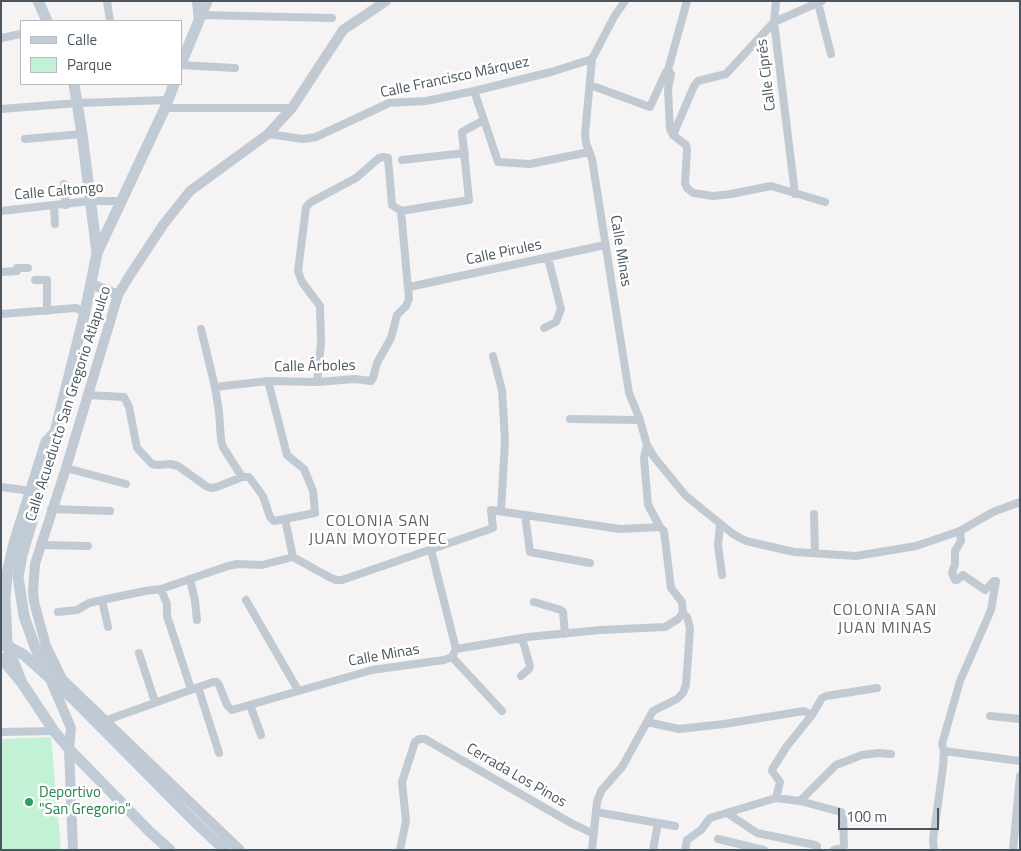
<!DOCTYPE html>
<meta charset="utf-8">
<style>
body{margin:0}
#map{position:relative;width:1021px;height:851px;overflow:hidden;background:#f5f3f3;font-family:"Titillium Web",sans-serif}
canvas{display:block}
.frame{position:absolute;inset:0;border:2px solid #4a5661;pointer-events:none}
.legend{position:absolute;left:20px;top:20px;width:162px;height:65px;box-sizing:border-box;background:#fff;border:1px solid #b7bbc0;margin:0;padding:6px 9px;list-style:none;font-size:15px;color:#4a5661}
.legend li{display:flex;align-items:center;gap:10px;height:25px}
.legend b{width:25px;border:1px solid #b7bbc0}
.scale{position:absolute;left:838px;top:808px;width:101px;height:22px;box-sizing:border-box;border:2px solid #4a5661;border-top:0;padding-left:6px;font-size:15px;line-height:18px;white-space:nowrap;color:#4a5661;-webkit-text-stroke:4px #fff;paint-order:stroke}
</style>
<div id="map">
<canvas width="1021" height="851"></canvas>
<div class="frame"></div>
<ul class="legend">
<li><b style="height:6px;background:#c1cbd6"></b>Calle</li>
<li><b style="height:14px;background:#c3f1d5"></b>Parque</li>
</ul>
<div class="scale">100 m</div>
</div>
<script>
const g = document.querySelector('canvas').getContext('2d');
g.lineJoin = 'round';
function fillPath(path, color) {
  g.fillStyle = color;
  g.fill(path, 'evenodd');
}
function poly(rows) {
  const path = new Path2D();
  for (const r of rows) {
    path.moveTo(r[0], r[1]);
    for (let i = 2; i < r.length; i += 2) path.lineTo(r[i], r[i + 1]);
  }
  return path;
}
function strokePath(path, color, width, dash) {
  g.strokeStyle = color;
  g.lineWidth = width;
  g.lineCap = dash ? 'butt' : 'round';
  g.setLineDash(dash || []);
  g.stroke(path);
}
function write(font, color, halo, rows, align = 'center') {
  g.font = font + ' "Titillium Web",sans-serif';
  g.lineWidth = 5;
  g.setLineDash([]);
  g.textBaseline = 'middle';
  g.strokeStyle = halo;
  g.fillStyle = color;
  for (const [text, x, y, turn = 0] of rows) {
    g.save();
    g.translate(x, y);
    g.rotate((+turn || 0) * Math.PI / 180);
    g.textAlign = isNaN(turn) ? turn : align;
    if (halo) g.strokeText(text, 0, 0);
    g.fillText(text, 0, 0);
    g.restore();
  }
}
fillPath(poly([
 [51,737,61,850,1,850,1,739]
]), '#c3f1d5');
strokePath(poly([
 [107,1,110,21],
 [196,1,198,22],
 [625,1,614,17,592,59,585,134,586,143,592,159,598,197,629,393,640,420,647,445,654,457,686,496,733,534,746,541,794,552,856,556,916,546,960,531,993,512,1020,502],
 [818,3,831,54],
 [201,15,332,18],
 [774,22,822,1],
 [774,22,776,1],
 [1,38,21,34],
 [181,65,235,68],
 [668,70,687,1],
 [590,85,650,107,666,72,669,71,671,74,668,89,670,129,673,135,686,145,687,150,685,184,687,188,693,193,713,196,731,194,771,186,825,202],
 [165,108,292,108],
 [1,109,78,103,169,100],
 [484,120,498,162,530,164,589,152],
 [268,134,303,139,316,137,389,103,426,101,474,91,551,72,592,59],
 [673,135,694,86,698,81,726,74,774,22,795,194],
 [25,139,82,134],
 [402,160,465,153],
 [64,184,66,205],
 [54,206,55,224],
 [1,211,90,201,120,201],
 [401,211,469,200,462,132,484,120,474,91],
 [1,272,17,271,17,268,28,268],
 [35,280,47,280,47,311],
 [409,287,605,245],
 [1,314,76,308,85,312],
 [544,328,556,322,561,309,548,258],
 [201,329,215,387,219,412,221,440,223,447,242,477],
 [493,356,502,390,505,440,501,511],
 [317,382,321,343,320,306,302,282,298,271,306,207,311,202,356,178,379,158,384,157,388,158,392,205,401,211],
 [215,387,268,381,317,382,355,379,371,381,373,378,377,363,391,338,397,315,406,306,409,299,401,211],
 [88,395,124,397,129,407,137,448,152,464,158,465,170,464,178,466,206,486,211,488,217,487,242,477,249,477,263,496,270,517,274,521,315,513,313,491,304,469,287,455,268,381],
 [570,419,640,420],
 [66,468,126,484],
 [1,487,31,491],
 [51,509,110,511],
 [814,514,815,552],
 [525,515,530,552,590,563],
 [285,519,293,557],
 [720,524,718,545,722,575],
 [40,545,88,546],
 [431,550,456,649],
 [190,579,195,601,197,620],
 [161,589,167,604,167,616,191,689],
 [246,600,298,690],
 [534,602,561,610,563,612,565,634],
 [58,612,77,610,89,603,102,600],
 [108,627,102,600,145,591,161,589,228,566,237,564,262,565,293,557,329,577,336,580,342,580,493,528,491,510,620,529,660,527],
 [139,653,155,702],
 [452,657,502,711],
 [521,676,529,669,530,666,522,638],
 [198,687,219,753],
 [250,705,261,735],
 [990,716,1020,719],
 [107,720,213,682,217,682,219,685,227,705,232,710,372,670,444,660,452,657,456,649,528,637,600,630,665,627,678,619,683,613],
 [647,722,679,729,724,724,804,711,812,715],
 [1,732,54,731],
 [944,751,1020,761],
 [776,798,780,782,772,771,773,768,787,746,812,715,822,698,826,696,877,688],
 [800,801,836,765,862,755,878,753,891,754],
 [596,812,675,826],
 [727,813,757,833,815,845,817,846,817,850],
 [718,839,764,850],
 [400,850,406,821,402,782,415,742,419,739,425,739,571,823,594,834],
 [592,850,597,802,601,791,622,767,653,711,677,699,683,693,686,685,690,628,687,617,683,613,682,602,671,588,664,531,660,527,648,505,644,458,647,445],
 [653,850,658,823],
 [685,850,687,840,701,830,710,818,776,798,800,801,841,812,843,815,844,846,842,848,834,850],
 [934,850,933,840,943,767,944,751,942,744,960,681,991,610,996,581,994,581,985,590,963,575,957,580,955,580,952,573,955,564,955,551,961,541,960,531],
 [1013,850,1020,776]
]), '#c1cad2', 8);
strokePath(poly([
 [91,284,118,295],
 [50,679,71,728,69,749,73,850],
 [240,850,62,679,46,646,34,602,33,591,35,564,66,468,118,295,130,275,163,225,190,191,268,134,292,108,343,30,386,1]
]), '#c1cad2', 10);
strokePath(poly([
 [38,1,47,21],
 [181,64,207,1],
 [97,253,165,108,174,84],
 [1,646,8,646,24,655,74,700,194,821,225,850],
 [1,658,22,683,54,731,69,749,150,832,170,850],
 [50,678,35,647,24,616,18,577,22,555,55,444,55,432,85,312,97,253,82,134,74,84],
 [22,683,10,653,7,641,5,599,7,574,14,543,46,442,55,432]
]), '#c1cbd6', 11);
for (const [x, y, r, color] of [
 [29,802,5,"#2e9e5b"]
]) {
  const dot = new Path2D();
  dot.arc(x, y, r, 0, 2 * Math.PI);
  g.fillStyle = color;
  g.fill(dot);
  strokePath(dot, '#fff', 2);
}
write('15px', '#4a5661', '#fff', [
 ["Calle Ciprés",767,75,-97],
 ["Calle Francisco Márquez",455,78,-12],
 ["Calle Caltongo",59,192,-5],
 ["Calle Minas",620,251,81],
 ["Calle Pirules",504,253,-12],
 ["Calle Árboles",315,367,-1],
 ["Calle Acueducto San Gregorio Atlapulco",69,404,-72],
 ["Calle Minas",384,656,-10],
 ["Cerrada Los Pinos",516,776,30]
]);
write('15px', '#27864d', '#fff', [
 ["Deportivo",39,793],
 ["\"San Gregorio\"",39,810]
], 'left');
g.letterSpacing = '1px';
write('16px', '#5f6368', '#fff', [
 ["COLONIA SAN",378,522],
 ["JUAN MOYOTEPEC",378,540],
 ["COLONIA SAN",885,611],
 ["JUAN MINAS",885,629]
]);
g.letterSpacing = '0px';
</script>
